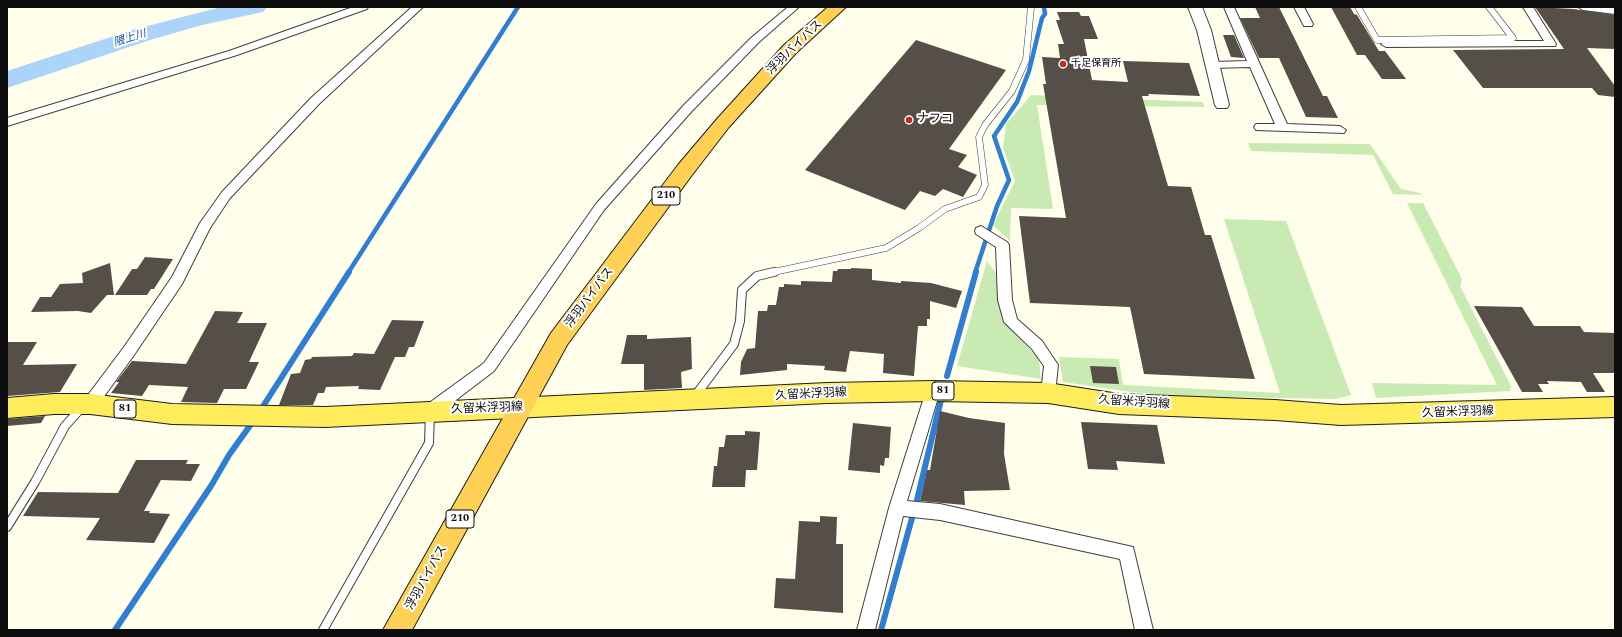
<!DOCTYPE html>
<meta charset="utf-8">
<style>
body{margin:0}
#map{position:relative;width:1622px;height:637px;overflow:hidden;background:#fffeeb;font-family:Spectral,serif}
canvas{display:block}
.frame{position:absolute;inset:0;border:8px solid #0c0c0c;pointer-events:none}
</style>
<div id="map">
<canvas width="1622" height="637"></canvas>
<div class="frame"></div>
</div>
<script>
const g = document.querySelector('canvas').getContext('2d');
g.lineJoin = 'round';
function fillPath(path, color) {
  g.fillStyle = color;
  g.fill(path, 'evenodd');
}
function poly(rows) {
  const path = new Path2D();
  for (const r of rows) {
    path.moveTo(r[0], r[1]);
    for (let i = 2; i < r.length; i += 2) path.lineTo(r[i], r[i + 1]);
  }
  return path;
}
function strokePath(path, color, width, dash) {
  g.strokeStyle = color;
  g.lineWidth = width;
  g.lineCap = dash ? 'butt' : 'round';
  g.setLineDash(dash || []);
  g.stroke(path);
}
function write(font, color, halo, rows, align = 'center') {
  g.font = font + ' Spectral,"Noto Sans JP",serif';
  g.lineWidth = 4;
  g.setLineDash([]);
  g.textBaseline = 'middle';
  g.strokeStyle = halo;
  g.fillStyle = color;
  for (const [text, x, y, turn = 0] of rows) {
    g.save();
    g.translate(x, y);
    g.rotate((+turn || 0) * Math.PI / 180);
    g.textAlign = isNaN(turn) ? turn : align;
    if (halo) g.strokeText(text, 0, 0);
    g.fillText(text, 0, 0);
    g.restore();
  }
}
fillPath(poly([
 [1031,95,1203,102,1204,107,1037,105,1053,209,1011,208,1010,241,993,225,1015,181,1003,148,1006,124],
 [1248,143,1370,144,1401,189,1420,193,1422,195,1393,194,1373,155,1251,151],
 [1407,203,1423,203,1462,279,1460,286,1511,386,1510,391,1376,398,1372,383,1497,385],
 [1224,219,1286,221,1351,395,1336,399,1175,396,1131,392,1063,382,1059,357,1119,359,1123,385,1280,393],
 [987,261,996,273,1003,322,1039,358,1041,379,957,366]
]), '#c9ebb3');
strokePath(poly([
 [348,273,518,7],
 [975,273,997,206,1009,180,994,136,1017,102,1029,71,1042,18,1045,14,1044,7]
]), '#2f7ed5', 4.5);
strokePath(poly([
 [947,376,976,272],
 [260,411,349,272],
 [115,630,211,486,229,455,254,420],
 [881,630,917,500,942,396]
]), '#2f7ed5', 6);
fillPath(poly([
 [221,7,267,7,263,12,202,25,150,40,7,88,7,71,132,30,221,7]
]), '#acd3fa');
fillPath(poly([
 [1255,7,1279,7,1323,96,1327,96,1338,118,1306,117,1279,58,1259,58,1240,18,1260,18],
 [1331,7,1350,7,1354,14,1357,15,1379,51,1385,51,1406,79,1382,79,1365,55,1357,55],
 [1535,7,1573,9,1615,15,1615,49,1587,48,1615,86,1615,97,1598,95,1592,88,1483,88,1453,50,1564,49],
 [1057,12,1079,12,1081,16,1089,16,1098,39,1084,39,1092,80,1128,82,1123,61,1189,63,1200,96,1148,94,1149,96,1142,96,1168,186,1191,187,1205,235,1211,235,1255,379,1144,374,1130,307,1030,303,1019,216,1066,218,1043,84,1046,84,1042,57,1060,58,1058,44,1064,44,1056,20,1060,20],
 [1223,35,1234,35,1244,58,1231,57],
 [916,40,1006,70,949,149,967,155,958,167,977,175,963,197,943,189,935,196,920,191,905,210,805,170],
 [145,257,173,259,154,289,151,289,147,295,115,295,132,269,137,269],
 [110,263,114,295,107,295,91,313,78,311,31,312,40,297,51,297,60,284,83,283,82,273],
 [851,268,872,269,872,280,901,283,901,281,931,283,962,291,956,308,930,301,930,319,927,319,927,326,918,326,914,376,883,373,884,354,850,351,846,372,824,370,825,366,787,364,787,370,740,375,741,362,747,349,755,348,758,311,767,311,768,305,776,305,779,287,784,287,784,284,801,285,801,281,832,282,833,271,837,271,838,269,851,269],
 [1474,306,1522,307,1534,326,1580,326,1584,332,1615,333,1615,373,1593,373,1605,392,1587,392,1581,382,1547,381,1549,384,1538,384,1543,392,1522,392],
 [215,311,243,312,237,323,267,323,249,362,259,362,246,389,224,389,217,403,181,402,188,387,149,385,142,396,111,393,119,382,116,382,132,361,186,364],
 [392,320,424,321,414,347,409,347,405,357,395,357,380,390,358,389,359,386,326,387,324,393,318,393,313,405,279,405,291,374,300,373,305,360,311,359,312,357,352,356,354,353,374,354],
 [627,335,647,335,647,339,691,337,692,369,681,372,682,388,644,390,644,364,621,364],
 [7,342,37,342,23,365,77,364,60,392,7,396],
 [1090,366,1116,367,1119,384,1093,383],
 [940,411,969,418,1005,423,1004,454,1010,490,964,491,965,505,920,501,927,470,930,470],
 [45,416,41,423,7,426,7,419],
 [1081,422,1157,425,1165,464,1116,461,1118,470,1088,469],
 [853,423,891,427,889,458,885,458,884,466,880,465,880,473,848,470],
 [745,431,760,432,757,470,746,470,745,487,712,487,714,466,717,466,719,447,724,447,726,435,745,435],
 [136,460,188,460,186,464,200,464,191,481,161,480,144,511,150,511,149,513,170,514,154,543,86,540,100,518,23,516,38,492,118,493],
 [820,516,837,517,836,544,843,544,843,613,774,608,776,578,795,579,799,521,820,522]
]), '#554f48');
const serviceFar1 = poly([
 [1358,7,1377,40,1513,38,1489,7],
 [769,273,886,248,919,228,945,209,979,197,985,185,979,137,985,125,1012,91,1026,60,1031,7]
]);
const service = poly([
 [695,396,734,344,740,321,742,290,757,276,774,272],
 [7,527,35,482,65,426,82,407],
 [323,630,429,443,430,412]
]);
const minor = poly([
 [353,7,368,7,367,9,237,55,7,126,7,118,229,51,353,7],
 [412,7,423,7,319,104,230,198,210,228,182,284,134,355,95,409,90,410,85,409,82,404,85,399,124,347,172,277,200,223,222,192,311,98,412,7],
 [788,7,799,7,759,42,691,112,604,210,494,371,435,416,430,417,425,416,422,411,425,406,484,363,596,204,683,106,751,38,788,7],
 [1224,7,1234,7,1287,124,1340,126,1346,130,1344,133,1256,130,1254,127,1256,124,1275,124,1250,67,1212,68,1207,65,1212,62,1247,61,1224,7],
 [1294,7,1304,7,1313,24,1312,26,1304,26,1294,7],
 [1523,7,1533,7,1556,44,1555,46,1386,47,1381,44,1386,41,1544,41,1523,7],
 [1578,7,1615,8,1615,14,1583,10,1578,7],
 [981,226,1007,242,1009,245,1012,300,1017,319,1042,341,1058,365,1055,393,1053,397,1048,399,1043,397,1041,393,1044,366,1032,349,1004,322,998,300,996,247,976,234,975,231,976,228,981,226],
 [933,385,938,387,940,391,907,501,940,504,1133,547,1153,630,1135,630,1120,559,940,520,903,516,875,630,857,630,889,508,926,391,928,387,933,385]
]);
const tertiary = poly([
 [1188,7,1202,7,1211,30,1229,105,1227,108,1217,108,1215,105,1197,30,1188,7]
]);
const primary = poly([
 [933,381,1048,383,1119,394,1275,400,1341,405,1615,397,1615,417,1341,425,1275,420,1119,414,1048,403,933,401,827,403,325,427,172,424,90,414,54,414,7,418,7,398,54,394,90,394,172,404,325,407,827,383,933,381]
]);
const trunk = poly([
 [828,7,846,7,796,53,729,127,692,175,567,345,412,630,383,630,551,333,678,165,717,119,784,45,828,7]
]);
strokePath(serviceFar1, '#3f3f3f', 7);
strokePath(service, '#3f3f3f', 10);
strokePath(minor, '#3f3f3f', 2);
strokePath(tertiary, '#3f3f3f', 2);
strokePath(primary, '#1d1d1d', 2);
strokePath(trunk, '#1d1d1d', 2);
strokePath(serviceFar1, '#fff', 6);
strokePath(service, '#fff', 8);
fillPath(minor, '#fff');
fillPath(tertiary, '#fff');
fillPath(primary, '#ffec5b');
fillPath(trunk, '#fed053');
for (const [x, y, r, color] of [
 [1063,64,4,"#c32a1d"],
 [909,120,4,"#c32a1d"]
]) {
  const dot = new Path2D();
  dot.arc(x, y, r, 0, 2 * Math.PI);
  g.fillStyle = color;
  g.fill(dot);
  strokePath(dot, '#fff', 1.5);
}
write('10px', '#0c0c0c', '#fff', [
 ["千足保育所",1071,64]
], 'left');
write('italic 11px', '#0f50a4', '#fff', [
 ["隈上川",130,39,-17]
]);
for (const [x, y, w] of [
 [666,196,28],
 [943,391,22],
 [125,409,22],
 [460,519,28]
]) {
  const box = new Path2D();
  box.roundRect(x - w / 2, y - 9, w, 18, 3);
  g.fillStyle = '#fff';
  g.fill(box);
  strokePath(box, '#0c0c0c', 1);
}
write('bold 11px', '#0c0c0c', null, [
 ["210",666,196],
 ["81",943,391],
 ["81",125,409],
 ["210",460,519]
]);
write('12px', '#0c0c0c', '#fff', [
 ["浮羽バイパス",795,48,-44],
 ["浮羽バイパス",590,298,-53],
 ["久留米浮羽線",811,395,-3],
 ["久留米浮羽線",1134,403,4],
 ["久留米浮羽線",487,409,-2],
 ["久留米浮羽線",1458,413,-2],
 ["浮羽バイパス",427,578,-61]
]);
write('12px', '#0c0c0c', '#fff', [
 ["ナフコ",917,120]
], 'left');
</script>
